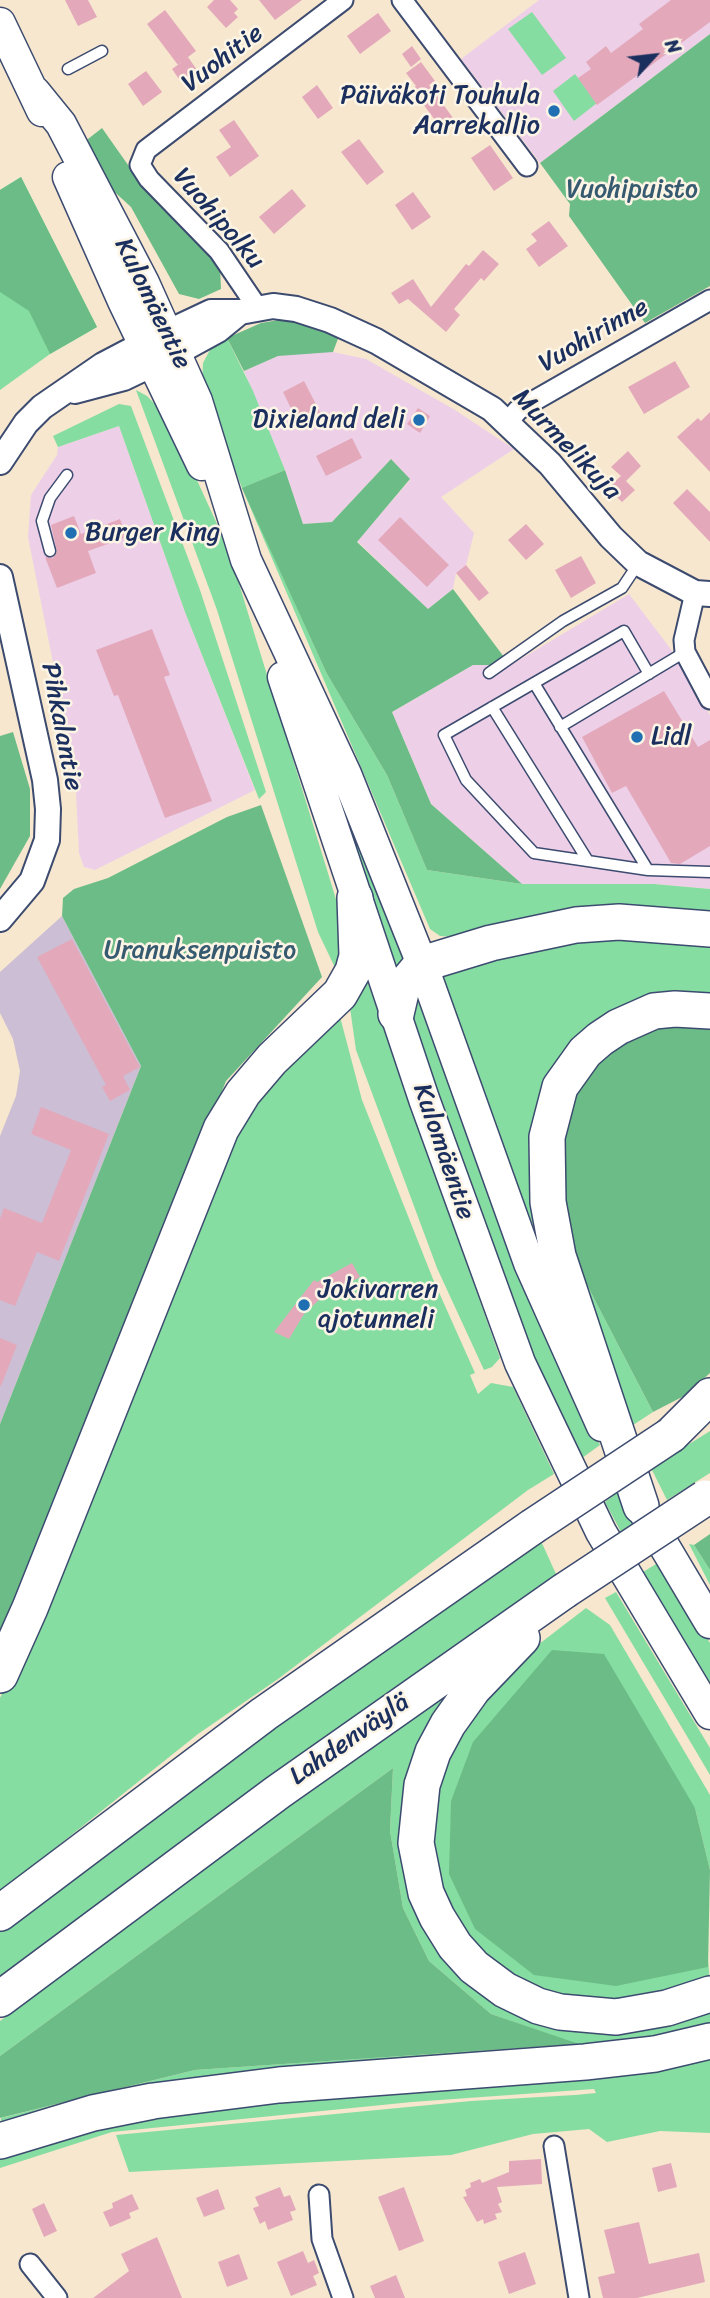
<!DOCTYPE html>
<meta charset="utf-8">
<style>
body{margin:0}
#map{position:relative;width:710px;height:2298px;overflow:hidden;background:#f7e7ce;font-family:Sriracha,sans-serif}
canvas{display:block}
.north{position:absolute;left:619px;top:21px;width:70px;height:70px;-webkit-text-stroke:5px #fcf5e5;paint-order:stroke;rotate:63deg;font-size:19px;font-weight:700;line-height:28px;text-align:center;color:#1b2f5e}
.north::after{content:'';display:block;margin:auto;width:24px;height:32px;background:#1b2f5e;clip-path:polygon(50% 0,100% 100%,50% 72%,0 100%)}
</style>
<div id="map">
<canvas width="710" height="2298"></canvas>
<div class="north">N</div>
</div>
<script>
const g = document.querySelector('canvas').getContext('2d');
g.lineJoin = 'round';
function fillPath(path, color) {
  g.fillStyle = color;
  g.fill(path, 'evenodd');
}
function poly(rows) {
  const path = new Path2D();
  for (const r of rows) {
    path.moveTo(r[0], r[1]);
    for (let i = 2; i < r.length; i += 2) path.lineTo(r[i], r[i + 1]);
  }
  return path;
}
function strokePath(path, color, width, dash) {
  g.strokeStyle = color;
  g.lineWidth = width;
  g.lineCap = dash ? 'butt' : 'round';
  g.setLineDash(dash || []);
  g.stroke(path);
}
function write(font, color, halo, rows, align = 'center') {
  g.font = font + ' Sriracha,sans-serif';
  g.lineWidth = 5;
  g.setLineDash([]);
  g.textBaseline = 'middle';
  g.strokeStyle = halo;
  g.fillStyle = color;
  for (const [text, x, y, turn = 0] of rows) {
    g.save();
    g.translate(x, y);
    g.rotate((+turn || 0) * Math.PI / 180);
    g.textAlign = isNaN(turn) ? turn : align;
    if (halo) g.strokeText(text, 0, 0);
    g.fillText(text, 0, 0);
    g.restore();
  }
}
fillPath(poly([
 [539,0,710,0,710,34,540,163,461,59],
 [315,352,333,352,366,359,455,410,514,449,441,497,474,533,466,565,456,573,453,589,428,609,357,541,410,480,391,459,332,522,303,524,285,470,244,371,278,356],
 [119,426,185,612,255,790,95,870,84,867,79,853,74,753,67,733,28,537,31,495,57,455,58,447],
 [629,594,670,648,710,715,710,889,654,884,522,884,431,804,392,712,473,665,511,665]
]), '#edd0e8');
fillPath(poly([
 [62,916,141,1066,0,1424,0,1136,16,1096,20,1071,13,1039,0,1013,0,972]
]), '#ccbed4');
fillPath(poly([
 [532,12,566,58,542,75,508,29],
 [575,74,597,103,574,121,553,91],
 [21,177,97,327,50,354,0,390,0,190],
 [227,338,253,391,285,470,243,488,327,674,387,775,427,870,522,884,654,884,710,889,710,920,469,938,440,936,430,929,242,488,202,385,203,363,212,346],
 [136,390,147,396,169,419,228,548,339,909,347,942,339,976,318,932,217,610],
 [119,404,131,406,200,590,266,792,259,799,185,612,119,426,58,447,53,436],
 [337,787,408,959,398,974,394,965],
 [574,934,710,936,710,999,559,1288,500,1145,442,977,446,968],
 [367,980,500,1358,492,1367,484,1370,437,1268,356,1050,349,1001],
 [416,990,531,1294,600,1445,582,1458,529,1345,412,1027],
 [339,1013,362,1100,433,1279,475,1373,470,1375,478,1394,491,1383,513,1387,554,1474,528,1490,278,1679,198,1734,0,1892,0,1698,69,1545,249,1095],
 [571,1254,653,1412,630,1427],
 [710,1431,710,1473,667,1500,651,1468],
 [623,1488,639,1519,621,1532,605,1502],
 [541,1541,556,1574,238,1799,0,1979,0,1930,198,1780],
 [689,1544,694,1545,710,1570,710,1585],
 [661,1561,710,1643,710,1683,643,1572],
 [616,1592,710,1748,710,1775,605,1598],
 [586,1608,610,1625,710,1795,710,1870,695,1808,710,1983,625,2006,556,1998,489,1962,456,1924,430,1854,442,1752,517,1661],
 [458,1684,414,1862,525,2011,710,2000,710,2032,0,2133,1,2118,195,2070,576,2044,491,2014,429,1961,403,1908,390,1831,393,1768,0,2056,0,2021,245,1835],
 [710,2052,710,2133,660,2131,607,2142,589,2129,533,2134,451,2155,129,2172,116,2135,471,2101,575,2095,596,2093,594,2089,412,2102,112,2132,0,2168,0,2151,113,2120]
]), '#86dda1');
fillPath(poly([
 [710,34,710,286,645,323,569,216,570,204,540,163],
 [102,128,133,172,220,266,221,289,199,299,179,294,131,207,107,185,89,153,88,139],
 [21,177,97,327,50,354,29,311,0,292,0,190],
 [285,319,315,323,339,336,333,352,278,356,244,371,227,338,261,323],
 [391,459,410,479,357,542,428,609,453,589,510,665,473,665,392,712,431,804,522,884,427,870,387,775,327,674,242,488,285,470,303,524,332,522],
 [13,732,30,789,30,836,0,889,0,736],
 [261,805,322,977,226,1081,63,1491,0,1631,0,1424,141,1066,62,916,63,898,74,889,108,878,227,817],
 [710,1020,710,1373,684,1396,653,1412,571,1254,560,1198,564,1118,600,1054,646,1029],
 [710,1534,710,1570,694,1545],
 [552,1650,604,1654,695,1808,710,1870,708,1967,616,1986,534,1975,475,1929,449,1874,451,1801,473,1742],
 [393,1768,390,1831,403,1908,429,1961,491,2014,579,2044,195,2070,0,2118,0,2056]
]), '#6cbc87');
fillPath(poly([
 [65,0,88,0,97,17,78,26],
 [214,0,230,0,238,9,234,13,238,17,226,28,207,7],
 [259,0,302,0,275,20],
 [671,0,710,0,710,22,597,105,578,78,591,69,586,62,606,46,611,53,643,29,639,24],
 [165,10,196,51,188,57,197,70,181,82,172,69,183,61,178,65,147,24],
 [378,13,391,31,360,54,347,36],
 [412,46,421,59,411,67,402,54],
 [421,62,435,81,429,85,456,122,443,131,412,89,416,86,406,73],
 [146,71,162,92,143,106,128,84],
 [317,85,333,108,318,119,302,97],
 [234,120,259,156,230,177,216,157,231,147,219,130],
 [359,139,384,172,367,185,341,152],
 [490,145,513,178,494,191,471,158],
 [292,189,306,206,274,234,259,217],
 [413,192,431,217,412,230,395,205],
 [549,221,568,246,539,267,526,249,537,241,531,234],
 [483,250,499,264,484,281,481,278,454,309,460,315,446,332,408,299,399,304,391,293,413,279,431,307,466,264,469,266],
 [675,361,690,387,644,414,628,387],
 [304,381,322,416,300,427,283,392],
 [418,408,430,416,420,433,407,424],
 [710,412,710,472,677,437,698,418,701,421],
 [352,438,362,458,326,476,316,456],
 [628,451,641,466,626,481,635,490,622,502,608,488,621,476,611,467],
 [687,489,710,512,710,542,673,503],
 [74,516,81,534,120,519,127,537,88,551,96,573,57,588,45,557,53,558,57,552,51,525],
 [400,517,449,565,427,587,378,540],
 [526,524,544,544,526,560,508,540],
 [581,556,596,583,571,598,555,570],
 [466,565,489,593,479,601,456,573],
 [152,629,170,675,164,677,212,801,165,818,118,695,114,696,96,650],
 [664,691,698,747,710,740,710,846,680,864,671,863,626,786,612,793,582,737],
 [72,939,140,1067,123,1076,130,1090,110,1101,102,1087,106,1085,37,957],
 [41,1107,109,1134,59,1261,37,1252,15,1306,0,1300,0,1219,4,1208,42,1223,71,1150,31,1134],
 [352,1263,360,1277,321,1298,304,1314,289,1339,274,1332,314,1280,317,1282],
 [0,1338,17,1345,1,1386,0,1386],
 [541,2159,542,2184,497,2187,502,2202,498,2204,502,2212,495,2214,497,2219,484,2224,483,2219,477,2222,463,2197,467,2196,465,2190,471,2187,470,2183,480,2179,482,2183,509,2172,509,2161],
 [671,2163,677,2187,658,2192,652,2168],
 [280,2187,284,2197,290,2195,296,2210,290,2212,293,2220,268,2230,265,2221,260,2224,253,2208,259,2206,255,2197],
 [404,2187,424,2241,399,2251,378,2197],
 [218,2189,225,2209,204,2217,196,2198],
 [132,2194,139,2209,129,2213,131,2218,110,2227,103,2212,113,2208,112,2203],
 [44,2203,57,2231,44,2237,32,2209],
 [639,2222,649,2264,699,2253,705,2282,637,2298,603,2298,598,2277,615,2273,604,2230],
 [157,2237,182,2298,93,2298,129,2271,121,2254],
 [303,2251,308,2263,314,2260,319,2273,313,2276,317,2285,291,2296,277,2262],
 [525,2252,536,2284,509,2294,498,2262],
 [239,2254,248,2279,227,2287,218,2262],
 [396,2275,405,2298,375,2298,370,2286]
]), '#e3a9bb');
const service = poly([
 [68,69,102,51],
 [50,551,42,521,50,498,67,475],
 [489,673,563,621,622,588,638,564],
 [649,674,624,631,444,735,466,780,534,853,648,870,710,872],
 [534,683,648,870],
 [492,707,588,861],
 [560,727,685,652]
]);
const minor = poly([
 [402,0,527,166],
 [257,307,219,251,149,179,140,165,146,150,343,0],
 [507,423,518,410,710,300],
 [695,593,684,640,685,652,710,699],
 [554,2146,579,2298],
 [319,2195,322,2239,343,2298],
 [30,2264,57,2298]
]);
const tertiary = poly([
 [75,391,124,378,176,353,218,330,240,312],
 [0,462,26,423,42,407,103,365,143,344,211,312,240,312,273,306,296,309,330,320,376,341,492,409,550,464,611,537,638,563,695,593,710,594],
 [0,577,45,780,48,809,47,840,32,881,0,919]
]);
const primary = poly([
 [0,23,42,111],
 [35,92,61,124,144,283,197,401,246,560,346,774,422,964,529,1263,602,1426],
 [68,177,123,301,202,465],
 [283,677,424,1099,520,1363,601,1532,710,1714],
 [644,1512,710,1623]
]);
const motorway = poly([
 [396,1014,402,988,422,964,491,943,576,925,619,922,710,929],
 [671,1435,710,1396],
 [641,1506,558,1256,548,1202,547,1137,560,1087,585,1052,600,1039,618,1027,654,1011,675,1009,710,1011],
 [522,1638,473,1689,448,1724,433,1752,422,1785,416,1843,426,1893,437,1917,455,1946,474,1967,505,1990,538,2006,560,2012,616,2017,667,2008,710,1994],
 [0,1675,30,1608,221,1129,243,1093,272,1059,340,994,353,971,357,956,355,898],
 [0,1913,264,1714,532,1527],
 [0,1999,278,1792,564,1591],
 [0,2141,93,2113,153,2101,279,2085,585,2062,655,2054,710,2041]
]);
strokePath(service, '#3c4b6f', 13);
strokePath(minor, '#3c4b6f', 23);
strokePath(tertiary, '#3c4b6f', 28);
strokePath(primary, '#3c4b6f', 33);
strokePath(motorway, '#3c4b6f', 38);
strokePath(service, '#fff', 10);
strokePath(minor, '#fff', 19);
strokePath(tertiary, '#fff', 24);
strokePath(primary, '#fff', 30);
strokePath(motorway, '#fff', 35);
const motorwayBridge = poly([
 [532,1527,671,1435],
 [564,1591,705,1498]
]);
strokePath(motorwayBridge, '#3c4b6f', 38, []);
strokePath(motorwayBridge, '#fff', 35);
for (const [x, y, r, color] of [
 [554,111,7,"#1f6fb2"],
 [419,420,7,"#1f6fb2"],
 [71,533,7,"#1f6fb2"],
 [637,737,7,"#1f6fb2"],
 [304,1305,7,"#1f6fb2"]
]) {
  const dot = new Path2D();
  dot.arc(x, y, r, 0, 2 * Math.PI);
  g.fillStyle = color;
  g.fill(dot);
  strokePath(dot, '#fcf5e5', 2.5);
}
write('26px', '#1b2f5e', '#fcf5e5', [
 ["Vuohitie",223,59,-37],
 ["Vuohipolku",218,219,49],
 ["Kulomäentie",152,304,64],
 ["Vuohirinne",594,336,-30],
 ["Murmelikuja",566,445,46],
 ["Pihkalantie",61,727,79],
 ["Kulomäentie",443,1152,71],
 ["Lahdenväylä",350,1740,-35]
]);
write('26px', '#1b2f5e', '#fcf5e5', [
 ["Päiväkoti Touhula",540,96,"right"],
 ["Aarrekallio",540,126,"right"],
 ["Dixieland deli",405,420,"right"],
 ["Burger King",85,533],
 ["Lidl",651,737],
 ["Jokivarren",318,1290],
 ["ajotunneli",318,1320]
], 'left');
write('26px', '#365a6f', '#fcf5e5', [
 ["Vuohipuisto",632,190],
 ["Uranuksenpuisto",200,951]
]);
</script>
